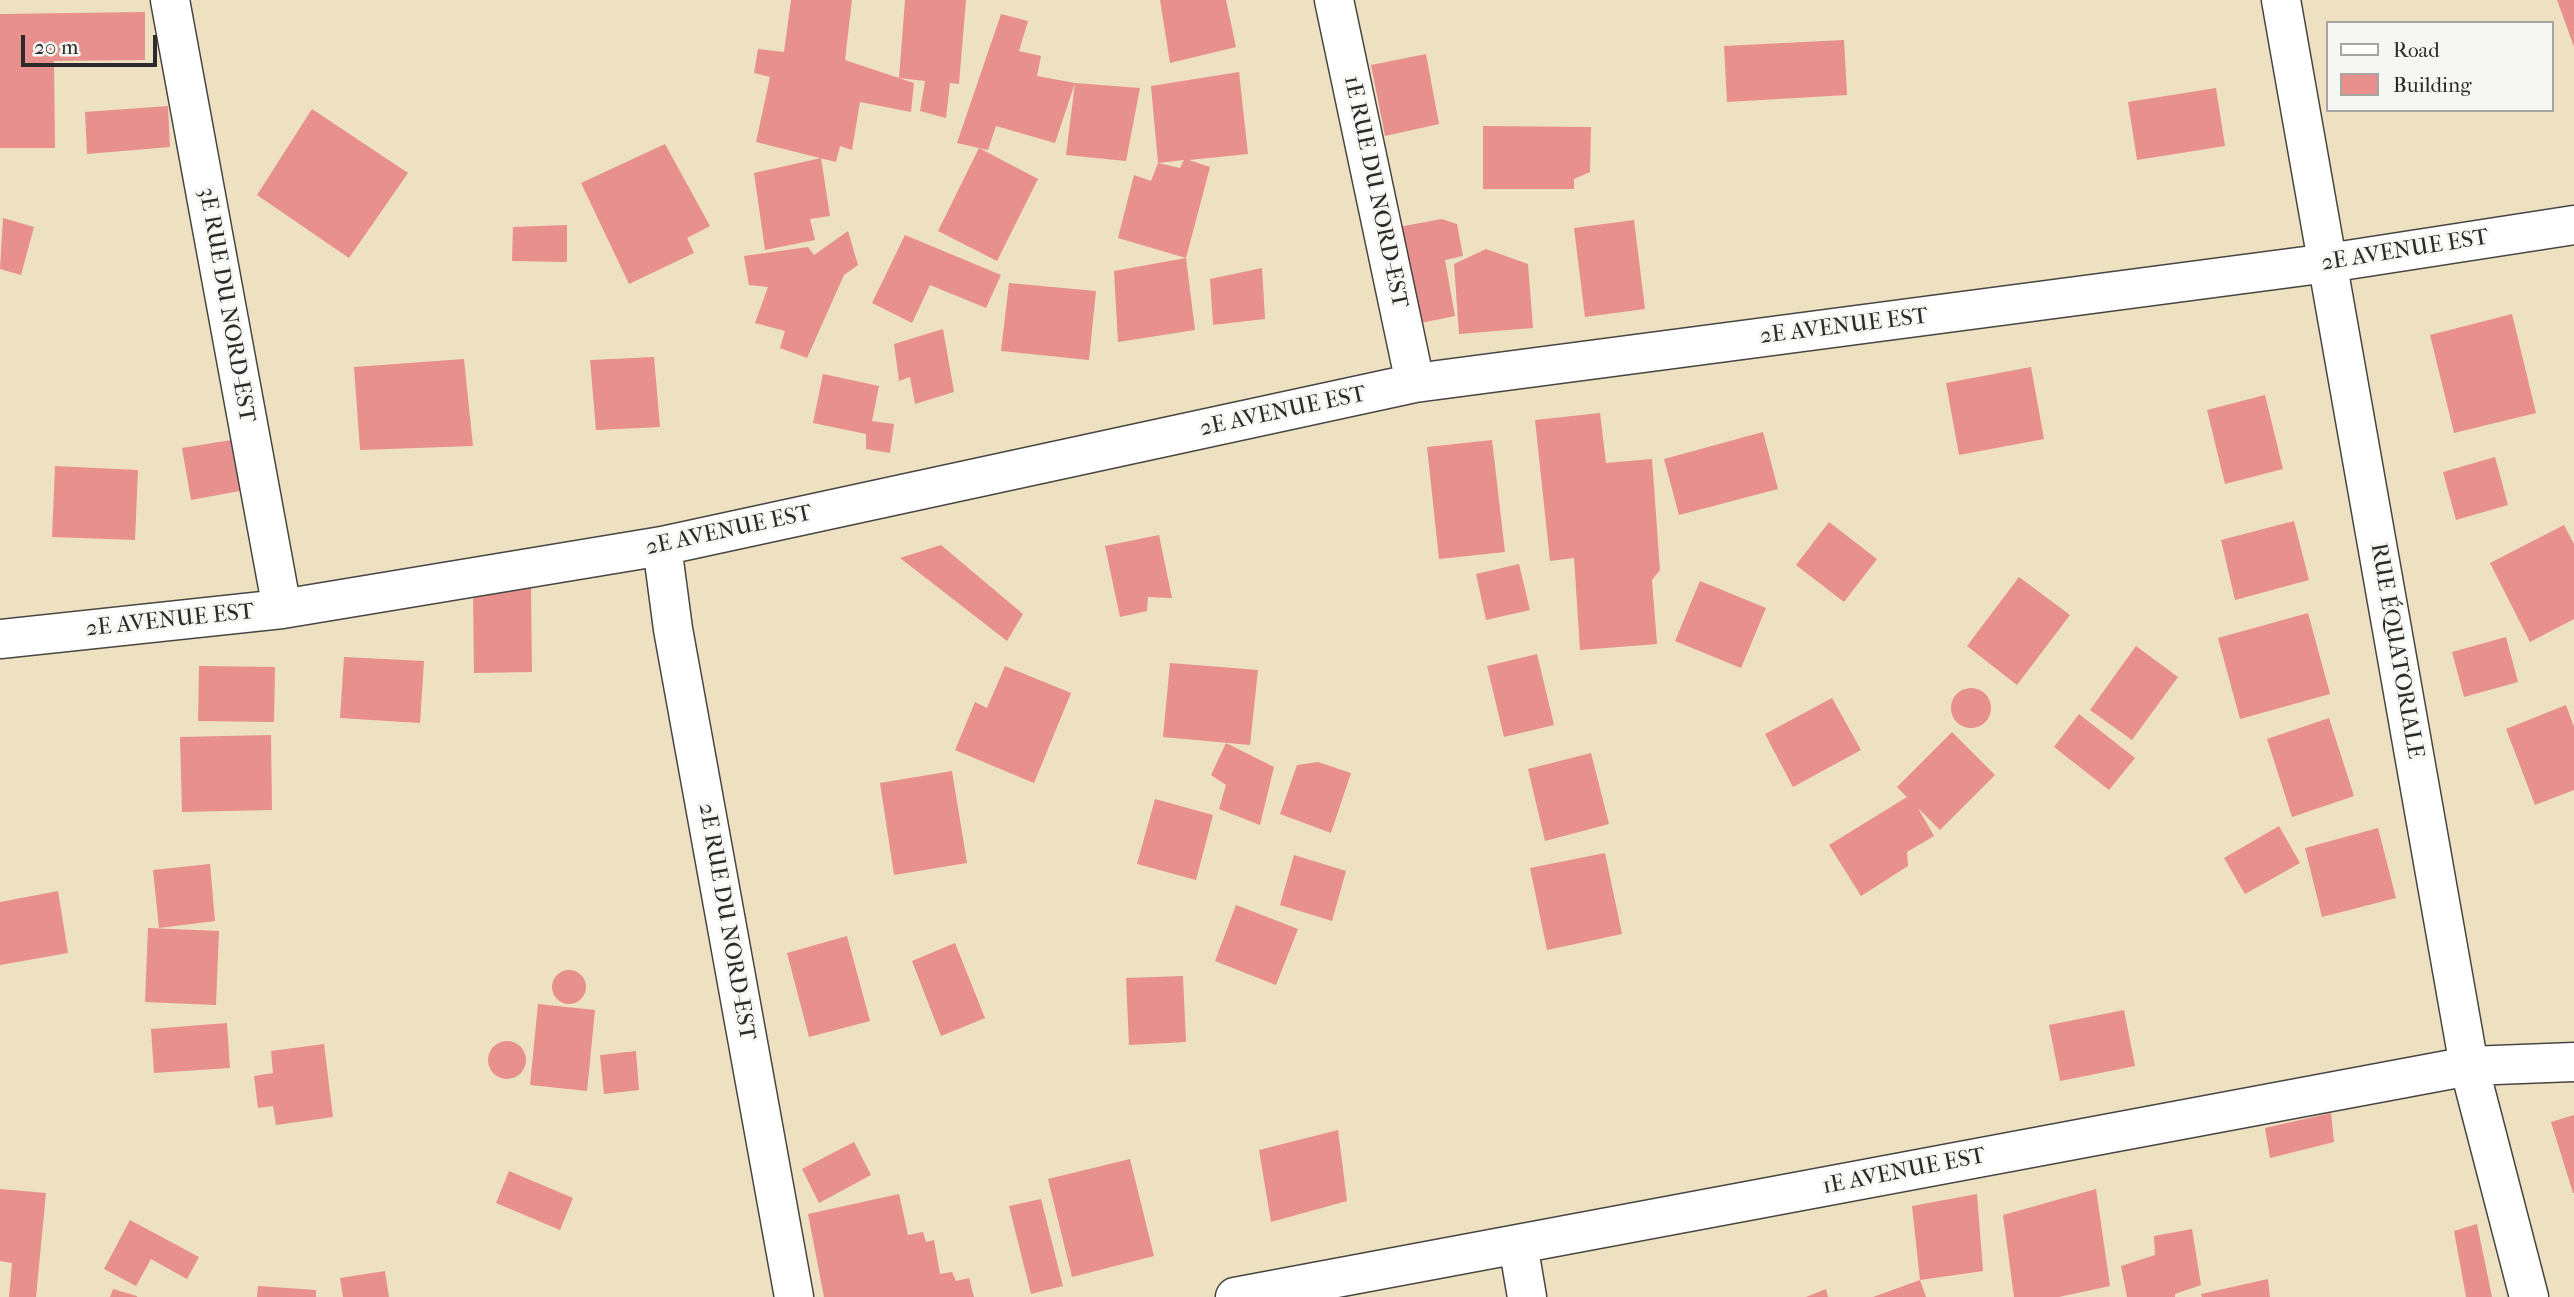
<!DOCTYPE html>
<meta charset="utf-8">
<style>
body{margin:0}
#map{position:relative;width:2574px;height:1297px;overflow:hidden;background:#ede1c1;font-family:"IM FELL French Canon",serif}
canvas{display:block}
.legend{position:absolute;left:2326px;top:21px;width:228px;height:91px;box-sizing:border-box;background:#f6f6f2;border:2px solid #a5a5a2;margin:0;padding:9px 12px;list-style:none;font-size:21px;color:#2b2b2b}
.legend li{display:flex;align-items:center;gap:14px;height:35px}
.legend b{width:35px;border:2px solid #a5a5a2}
.scale{position:absolute;left:21px;top:35px;width:136px;height:32px;box-sizing:border-box;border:4px solid #2b2b2b;border-top:0;padding-left:9px;font-size:21px;line-height:24px;white-space:nowrap;color:#2b2b2b;-webkit-text-stroke:5px #f6f6f2;paint-order:stroke}
</style>
<div id="map">
<canvas width="2574" height="1297"></canvas>
<ul class="legend">
<li><b style="height:9px;background:#fff"></b>Road</li>
<li><b style="height:19px;background:#e8908d"></b>Building</li>
</ul>
<div class="scale">20 m</div>
</div>
<script>
const g = document.querySelector('canvas').getContext('2d');
g.lineJoin = 'round';
function fillPath(path, color) {
  g.fillStyle = color;
  g.fill(path, 'evenodd');
}
function poly(rows) {
  const path = new Path2D();
  for (const r of rows) {
    if (r.length === 3) {
      path.moveTo(r[0] + r[2], r[1]);
      path.arc(r[0], r[1], r[2], 0, 2 * Math.PI);
      continue;
    }
    path.moveTo(r[0], r[1]);
    for (let i = 2; i < r.length; i += 2) path.lineTo(r[i], r[i + 1]);
  }
  return path;
}
function strokePath(path, color, width, dash) {
  g.strokeStyle = color;
  g.lineWidth = width;
  g.lineCap = dash ? 'butt' : 'round';
  g.setLineDash(dash || []);
  g.stroke(path);
}
function write(font, color, halo, rows, align = 'center') {
  g.font = font + ' "IM FELL French Canon",serif';
  g.lineWidth = 5;
  g.setLineDash([]);
  g.textBaseline = 'middle';
  g.strokeStyle = halo;
  g.fillStyle = color;
  for (const [text, x, y, turn = 0] of rows) {
    g.save();
    g.translate(x, y);
    g.rotate((+turn || 0) * Math.PI / 180);
    g.textAlign = isNaN(turn) ? turn : align;
    if (halo) g.strokeText(text, 0, 0);
    g.fillText(text, 0, 0);
    g.restore();
  }
}
fillPath(poly([
 [791,0,852,0,845,60,914,83,911,112,860,102,852,150,840,146,836,162,756,142,770,77,754,73,758,49,784,52],
 [905,0,966,0,959,84,950,83,946,118,920,111,925,81,899,78],
 [1160,0,1226,0,1236,47,1170,63],
 [2557,0,2574,0,2574,47],
 [145,12,145,60,54,61,55,148,0,148,0,14],
 [1001,14,1028,21,1019,51,1041,56,1037,76,1075,83,1055,143,996,126,988,150,957,143],
 [1844,40,1847,95,1727,102,1724,46],
 [1426,54,1439,124,1385,136,1371,65],
 [1239,72,1248,154,1189,160,1210,167,1186,258,1118,238,1134,175,1151,181,1158,163,1151,86],
 [1184,160,1180,168,1158,163],
 [1075,83,1140,88,1126,161,1066,155],
 [2216,88,2225,146,2137,160,2128,102],
 [168,106,170,147,87,154,85,112],
 [312,109,408,173,349,258,257,195],
 [1483,126,1591,127,1590,172,1574,179,1574,189,1483,189],
 [665,144,710,226,687,238,694,253,629,284,581,183],
 [979,148,1038,179,997,261,938,231],
 [821,158,830,216,810,219,815,240,765,250,754,173],
 [3,218,34,227,21,275,0,269],
 [1442,219,1457,224,1463,256,1445,260,1455,316,1411,325,1393,228],
 [1634,220,1645,309,1585,317,1574,228],
 [567,225,567,262,512,261,513,227],
 [848,231,858,265,844,275,807,358,780,348,785,331,755,323,768,287,749,285,744,256,808,247,814,255],
 [905,235,1001,275,986,308,930,285,912,323,872,303],
 [1486,249,1528,264,1533,328,1459,334,1454,264],
 [1186,258,1195,330,1118,342,1114,271],
 [1262,268,1265,319,1213,325,1210,279],
 [1009,283,1096,291,1089,360,1001,351],
 [2512,314,2536,413,2454,433,2430,335],
 [943,329,954,392,915,404,910,377,899,381,894,344],
 [654,357,660,427,596,430,590,360],
 [464,359,473,446,360,450,354,367],
 [2031,367,2044,439,1959,455,1946,383],
 [823,374,879,386,872,421,894,424,890,453,866,449,866,434,813,423],
 [2265,395,2283,469,2225,484,2207,410],
 [1600,413,1606,463,1652,459,1660,570,1652,580,1657,644,1580,650,1574,558,1550,561,1535,420],
 [1763,432,1778,489,1679,515,1664,459],
 [237,439,245,490,191,500,182,448],
 [1492,440,1505,552,1439,559,1427,447],
 [2495,457,2508,505,2456,520,2443,472],
 [55,466,138,470,135,540,52,537],
 [2294,521,2309,580,2235,600,2221,540],
 [1829,522,1877,559,1844,602,1796,565],
 [2564,525,2574,544,2574,619,2530,642,2490,563],
 [1159,535,1172,598,1148,597,1147,611,1120,617,1105,546],
 [941,545,1023,614,1007,641,900,558],
 [1519,564,1530,610,1486,620,1476,574],
 [2019,577,2070,615,2017,685,1967,646],
 [1700,581,1766,608,1741,668,1675,641],
 [531,586,532,672,474,673,473,587],
 [2308,613,2330,694,2240,719,2218,638],
 [2506,637,2518,682,2464,697,2452,652],
 [2136,646,2178,677,2132,740,2090,710],
 [1537,654,1554,725,1504,737,1487,666],
 [344,657,424,661,420,723,340,718],
 [1170,663,1258,670,1250,745,1163,737],
 [199,666,275,667,274,722,198,721],
 [1005,666,1071,693,1034,783,955,750,975,702,987,708],
 [1971,708,20],
 [1832,698,1861,750,1793,787,1765,734],
 [2566,705,2574,727,2574,790,2535,805,2506,729],
 [2079,714,2135,758,2109,790,2054,747],
 [2329,718,2354,796,2292,817,2267,739],
 [1952,732,1995,775,1940,830,1918,808,1934,836,1907,852,1908,866,1861,896,1829,845,1907,797,1897,787],
 [271,735,272,810,182,812,180,737],
 [1226,743,1274,767,1260,825,1219,809,1226,785,1211,775],
 [1591,753,1609,824,1545,841,1528,769],
 [1318,762,1351,773,1331,833,1280,814,1297,765],
 [952,771,967,863,894,875,880,783],
 [1155,799,1213,815,1196,880,1137,864],
 [2279,826,2300,863,2245,894,2224,858],
 [2378,828,2396,898,2322,917,2305,848],
 [1605,853,1622,934,1547,950,1530,868],
 [1294,855,1346,871,1332,921,1280,905],
 [210,864,215,921,159,928,153,870],
 [58,891,68,953,0,965,0,902],
 [1236,905,1298,929,1276,985,1215,961],
 [148,928,219,931,216,1005,145,1002],
 [847,936,870,1021,809,1037,787,953],
 [955,943,985,1018,941,1036,912,961],
 [569,987,17],
 [1183,976,1186,1042,1129,1045,1126,978],
 [538,1004,595,1010,587,1091,530,1085],
 [2124,1010,2135,1066,2060,1081,2049,1025],
 [227,1023,230,1068,154,1073,151,1029],
 [507,1060,19],
 [324,1044,333,1117,276,1125,273,1106,258,1108,254,1076,273,1073,271,1051],
 [636,1051,639,1090,604,1094,600,1055],
 [2331,1113,2334,1142,2270,1158,2265,1128],
 [2574,1115,2574,1193,2573,1193,2551,1122],
 [1338,1130,1347,1201,1271,1222,1259,1150],
 [854,1142,871,1175,819,1203,802,1169],
 [1130,1159,1154,1256,1072,1277,1048,1179],
 [509,1171,573,1198,560,1230,496,1203],
 [0,1189,46,1193,36,1297,9,1297,12,1263,0,1261],
 [2096,1189,2110,1286,2059,1297,2014,1297,2003,1215],
 [899,1194,908,1235,923,1232,926,1242,934,1240,940,1274,952,1272,956,1281,969,1278,974,1297,824,1297,808,1214],
 [1977,1194,1983,1271,1920,1280,1912,1206],
 [1041,1199,1063,1286,1031,1294,1009,1206],
 [130,1220,199,1257,187,1279,151,1259,136,1286,104,1269],
 [2477,1224,2492,1297,2466,1297,2454,1231],
 [2192,1229,2201,1285,2175,1294,2175,1297,2127,1297,2121,1266,2155,1255,2154,1236],
 [385,1271,389,1297,343,1297,340,1278],
 [2268,1279,2270,1297,2202,1297,2201,1294],
 [1920,1280,1926,1297,1873,1297],
 [258,1286,316,1290,316,1297,257,1297],
 [113,1289,137,1296,137,1297,110,1297],
 [1826,1289,1828,1297,1806,1297]
]), '#e8908d');
const minor = poly([
 [170,0,282,609],
 [1334,0,1415,383],
 [2281,0,2469,1066,2529,1297],
 [662,546,673,629,794,1297],
 [0,639,282,609,662,546,1415,383,2328,263,2574,225],
 [1518,1244,1527,1297],
 [1235,1297,2469,1066,2574,1062]
]);
strokePath(minor, '#484642', 41);
strokePath(minor, '#fff', 38);
write('23px', '#2b2b2b', '#f6f6f2', [
 ["1E RUE DU NORD-EST",1375,192,78],
 ["2E AVENUE EST",2405,251,-9],
 ["3E RUE DU NORD-EST",226,305,80],
 ["2E AVENUE EST",1844,327,-7],
 ["2E AVENUE EST",1283,412,-12],
 ["2E AVENUE EST",729,531,-12],
 ["2E AVENUE EST",170,621,-6],
 ["RUE ÉQUATORIALE",2396,651,80],
 ["2E RUE DU NORD-EST",726,922,80],
 ["1E AVENUE EST",1904,1172,-11]
]);
</script>
